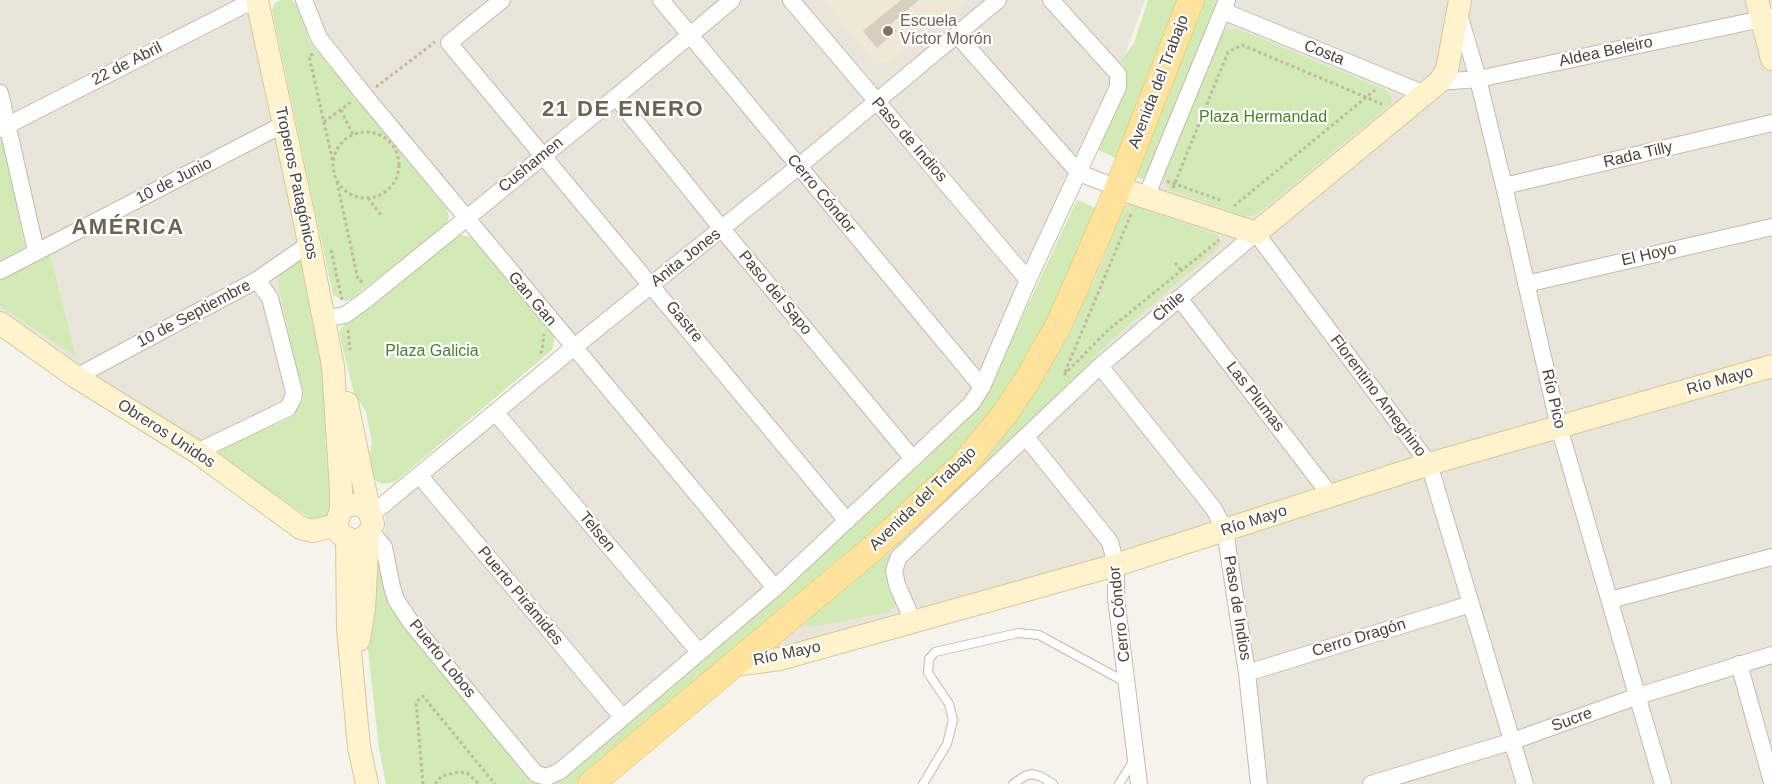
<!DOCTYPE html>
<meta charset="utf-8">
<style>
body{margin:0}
canvas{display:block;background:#f6f3ec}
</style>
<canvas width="1772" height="784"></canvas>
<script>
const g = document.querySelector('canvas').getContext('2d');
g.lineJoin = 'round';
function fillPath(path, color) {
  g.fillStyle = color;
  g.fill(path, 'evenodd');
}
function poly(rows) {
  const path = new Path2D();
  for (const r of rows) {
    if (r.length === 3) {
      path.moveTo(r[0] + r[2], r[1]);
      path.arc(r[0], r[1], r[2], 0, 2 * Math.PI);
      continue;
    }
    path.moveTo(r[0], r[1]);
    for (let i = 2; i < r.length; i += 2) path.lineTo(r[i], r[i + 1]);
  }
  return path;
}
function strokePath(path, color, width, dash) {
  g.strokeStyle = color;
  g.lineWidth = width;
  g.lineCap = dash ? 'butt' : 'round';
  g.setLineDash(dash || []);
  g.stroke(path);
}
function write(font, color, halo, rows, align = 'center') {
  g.font = font + ' Arial,sans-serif';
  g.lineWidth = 4.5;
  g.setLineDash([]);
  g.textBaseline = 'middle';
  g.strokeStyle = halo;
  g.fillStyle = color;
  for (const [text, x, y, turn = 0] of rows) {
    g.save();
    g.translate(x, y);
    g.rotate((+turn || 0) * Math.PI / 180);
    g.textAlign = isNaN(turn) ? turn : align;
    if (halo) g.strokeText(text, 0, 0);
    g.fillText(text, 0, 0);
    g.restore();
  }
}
fillPath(poly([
 [0,0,257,0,333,366,288,408,197,452,0,323],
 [304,0,1145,0,1118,74,982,387,847,521,547,777,412,624,384,547,386,502,573,348,365,96],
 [1227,0,1772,0,1772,784,1252,784,1225,531,780,659,765,639,940,486,1118,188,1139,194]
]), '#eae5da');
fillPath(poly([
 [822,0,966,0,890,62,875,62]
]), '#efe8d6');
fillPath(poly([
 [282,0,292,0,297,5,310,42,447,209,449,217,446,225,351,299,345,301,333,295,272,10,275,3],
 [1148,0,1178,0,1118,159,1098,150,1126,82,1126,72,1121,60,1134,43],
 [1203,0,1221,0,1145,179,1140,179,1136,177],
 [1235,28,1388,91,1392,98,1390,105,1258,213,1252,216,1244,216,1170,190,1166,185,1164,176,1219,36,1226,30],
 [2,138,25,247,0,259,0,139],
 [1077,200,1096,208,1053,314,1014,384,941,472,901,511,580,784,386,784,379,749,368,650,371,581,375,554,379,557,386,597,403,622,529,774,561,778,784,591,980,407],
 [1131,205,1217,235,1221,241,1218,248,1110,341,1041,412,896,554,896,601,894,607,889,612,808,628,806,623,808,618,897,546,933,513,995,448,1024,409,1068,337,1078,317,1075,314,1092,286,1108,249,1109,234,1119,212,1125,206],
 [458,234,471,237,550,329,554,335,554,344,552,350,395,482,384,484,376,481,370,476,368,464,372,443,366,412,354,393,339,332,349,318],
 [50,255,76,357,0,306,0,280],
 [298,258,301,260,329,393,330,408,325,439,327,461,337,495,326,518,310,518,221,458,219,453,221,449,292,417,303,399,277,278,282,268]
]), '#d2eab5');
fillPath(poly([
 [901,0,919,0,891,24,897,31,877,48,863,31]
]), '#d8cfc1');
const lane = poly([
 [923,784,947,744,953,720,949,704,928,673,929,659,935,652,1018,633,1039,635,1127,683],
 [1013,784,1025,776,1031,774,1040,776,1053,784],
 [1119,784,1134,760]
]);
const street = poly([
 [304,0,319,38,365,96,775,588],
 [502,0,449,43,847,521],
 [661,0,982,387],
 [791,0,1028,280],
 [1223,11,1425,94],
 [1459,14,1478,79,1504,186,1559,427,1663,784],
 [957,35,1079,173,1118,188],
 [1439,82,1478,79,1771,17],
 [0,93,36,251],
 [616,97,722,229,913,459],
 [0,129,254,0],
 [1504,186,1772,123],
 [1146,197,1227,0],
 [0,271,284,124],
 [1526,284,1772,227],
 [1179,298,1331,496],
 [324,319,345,315,367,299,616,97,732,0],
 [1100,366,1214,509,1225,531,1247,673,1259,784],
 [76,377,257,280,309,244],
 [495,412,699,652],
 [1026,437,1110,542,1116,565,1116,598,1139,784],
 [197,452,288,408,293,398,294,392,270,298,257,280],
 [419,475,622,717],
 [372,514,573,348,798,167,998,0],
 [371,532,384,547,392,587,396,600,412,624,536,774,547,777,560,771,775,588,971,404,982,387,1028,280,1118,87,1118,74,1051,0],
 [1610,600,1772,557],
 [913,621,897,585,894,570,899,557,1100,366,1256,233,1429,464,1525,784],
 [1739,664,1772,782],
 [1247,673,1471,604],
 [1371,784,1513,741,1638,696,1772,655]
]);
const secondary = poly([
 [257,0,304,218,333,366,341,490,341,510,336,525,340,534,351,540,357,541,368,535,373,524,369,510,358,504,346,506,341,510],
 [1757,0,1772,59],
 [1118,188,1256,233,1439,82,1447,70,1460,0],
 [0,323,76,377,197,452,301,528,313,531,336,525],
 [347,403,369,510],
 [347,539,348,629,359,747,367,784],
 [359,640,364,608,368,535],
 [734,665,780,659,1116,565,1429,464,1772,366]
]);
const primary = poly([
 [591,784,872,549,965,463,1006,412,1028,379,1058,326,1079,279,1118,188,1191,0]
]);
strokePath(lane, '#c2bbae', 10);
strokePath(street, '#c2bbae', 18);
strokePath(secondary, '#d6c79b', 24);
strokePath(primary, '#e6c16a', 27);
strokePath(poly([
 [313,54,309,56,333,162],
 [376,87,435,42],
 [341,110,353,135],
 [324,122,351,102],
 [366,165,33],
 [1167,181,1220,200],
 [337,182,358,280,363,282],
 [1173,188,1228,52,1242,45,1382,104],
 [368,198,381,215],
 [1234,206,1375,90],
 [331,250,342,300],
 [1175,263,1181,270],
 [348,330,350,350],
 [540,353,542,351,544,334],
 [1065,372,1132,212],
 [1064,375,1107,331,1219,240],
 [423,784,416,702,423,696,495,784],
 [435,784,442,776,458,772,467,773,479,784]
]), '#c4b79f', 3, [3, 3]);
strokePath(lane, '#fff', 8);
strokePath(street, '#fff', 16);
strokePath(secondary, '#fff3cd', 22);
strokePath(primary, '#ffe39c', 26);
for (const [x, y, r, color] of [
 [888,31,6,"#8d6e63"]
]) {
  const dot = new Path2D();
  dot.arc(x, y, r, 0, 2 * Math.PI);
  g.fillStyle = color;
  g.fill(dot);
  strokePath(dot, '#fff', 2);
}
write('16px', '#785e54', '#fff', [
 ["Escuela",900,22],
 ["Víctor Morón",900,40]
], 'left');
write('16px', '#4b4439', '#fff', [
 ["Aldea Beleiro",1606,52,-12],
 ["Costa",1324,53,22],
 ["22 de Abril",127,64,-27],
 ["Avenida del Trabajo",1159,82,-69],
 ["Paso de Indios",909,140,49],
 ["Rada Tilly",1638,155,-13],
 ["Cushamen",531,165,-39],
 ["10 de Junio",174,181,-27],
 ["Troperos Patagónicos",296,183,78],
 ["Cerro Cóndor",821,194,50],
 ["El Hoyo",1649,255,-13],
 ["Anita Jones",686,258,-38],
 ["Paso del Sapo",775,293,50],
 ["Gan Gan",532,299,50],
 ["Chile",1169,307,-41],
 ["10 de Septiembre",194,314,-28],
 ["Gastre",684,322,50],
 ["Río Mayo",1720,381,-16],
 ["Florentino Ameghino",1378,396,53],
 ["Las Plumas",1255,397,52],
 ["Río Pico",1553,399,77],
 ["Obreros Unidos",166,434,33],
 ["Avenida del Trabajo",923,499,-44],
 ["Río Mayo",1254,521,-18],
 ["Telsen",597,532,50],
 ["Puerto Pirámides",520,596,50],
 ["Paso de Indios",1237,608,81],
 ["Cerro Cóndor",1120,614,-96],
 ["Cerro Dragón",1359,638,-17],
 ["Río Mayo",787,654,-12],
 ["Puerto Lobos",442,659,51],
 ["Sucre",1572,720,-20]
]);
write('16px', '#4a7f2a', '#fff', [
 ["Plaza Hermandad",1263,118],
 ["Plaza Galicia",432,352]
]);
g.letterSpacing = '1.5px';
write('bold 22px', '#6e6250', '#fff', [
 ["21 DE ENERO",623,110],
 ["AMÉRICA",128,228]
]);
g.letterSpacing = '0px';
</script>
